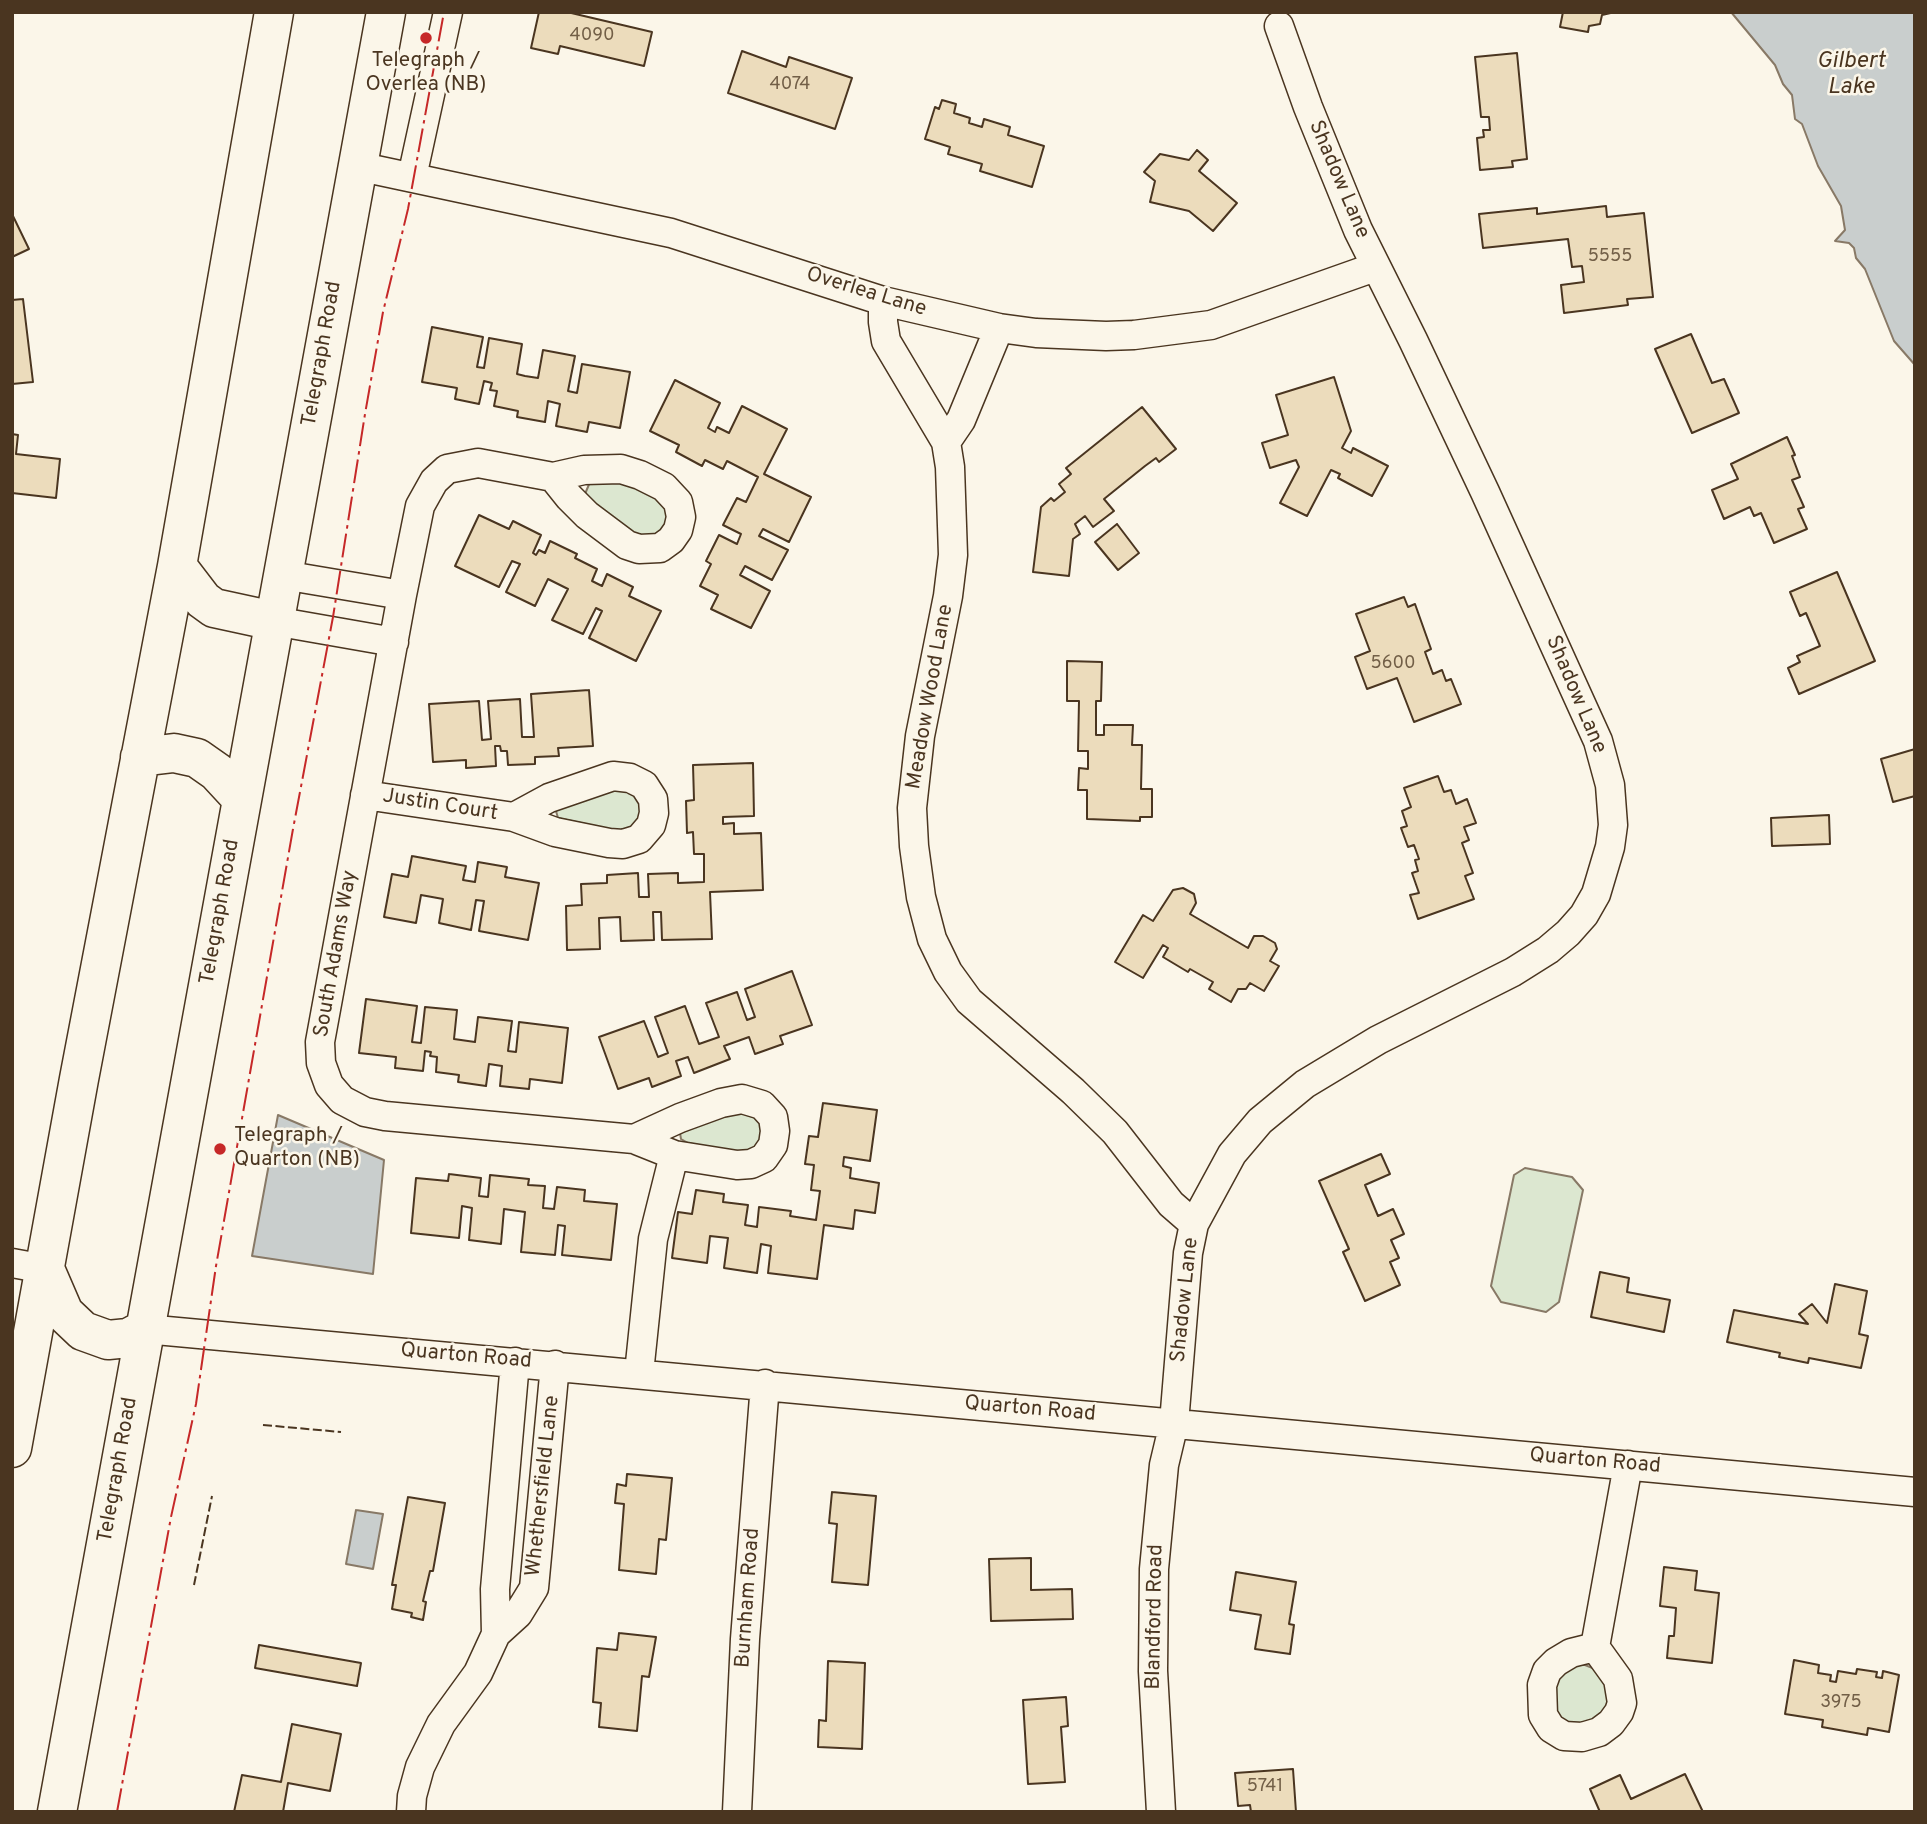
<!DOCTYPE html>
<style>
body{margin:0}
#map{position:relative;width:1927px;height:1824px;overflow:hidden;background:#fbf6e9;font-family:Overpass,sans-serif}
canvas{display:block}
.frame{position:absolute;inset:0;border:14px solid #4a3520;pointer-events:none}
</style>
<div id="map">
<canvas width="1927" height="1824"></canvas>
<div class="frame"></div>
</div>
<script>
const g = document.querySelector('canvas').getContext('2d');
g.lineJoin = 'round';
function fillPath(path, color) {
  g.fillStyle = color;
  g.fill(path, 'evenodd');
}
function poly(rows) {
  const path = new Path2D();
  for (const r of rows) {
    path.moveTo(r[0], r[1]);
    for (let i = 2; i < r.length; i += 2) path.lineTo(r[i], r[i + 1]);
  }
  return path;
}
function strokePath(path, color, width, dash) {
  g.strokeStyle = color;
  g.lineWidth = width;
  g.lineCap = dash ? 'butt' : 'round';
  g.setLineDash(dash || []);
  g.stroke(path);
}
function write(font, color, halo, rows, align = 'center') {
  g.font = font + ' Overpass,sans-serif';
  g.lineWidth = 5;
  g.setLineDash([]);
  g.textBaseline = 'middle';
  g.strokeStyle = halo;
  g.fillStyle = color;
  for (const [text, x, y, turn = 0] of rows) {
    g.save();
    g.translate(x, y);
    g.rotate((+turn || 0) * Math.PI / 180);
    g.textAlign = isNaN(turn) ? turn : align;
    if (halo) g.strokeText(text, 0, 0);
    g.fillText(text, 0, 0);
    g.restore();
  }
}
const green = poly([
 [626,481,661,499,668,517,664,528,655,537,637,536,589,501,585,494,590,482,626,481],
 [615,787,636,793,642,811,633,828,618,831,558,818,556,811,558,807,615,787],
 [736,1111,759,1119,763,1131,757,1147,740,1153,688,1143,681,1139,680,1133,736,1111],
 [1525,1168,1572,1177,1583,1190,1559,1302,1546,1312,1501,1302,1491,1286,1514,1175,1525,1168],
 [1574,1665,1585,1665,1595,1669,1609,1686,1608,1707,1596,1722,1568,1724,1552,1710,1554,1677,1574,1665]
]);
fillPath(green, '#dce7d0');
strokePath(green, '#887966', 2);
const water = poly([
 [1731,12,1915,12,1915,365,1894,341,1865,269,1856,258,1854,248,1849,243,1835,241,1845,230,1841,206,1818,166,1802,124,1795,119,1792,95,1783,84,1775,65,1731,12],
 [278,1115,384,1160,373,1274,252,1256,278,1115],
 [356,1510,383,1514,373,1569,346,1564,356,1510]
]);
fillPath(water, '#c9cecd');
strokePath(water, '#887966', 2);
const building = poly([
 [539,12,567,12,652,32,644,66,560,46,558,54,531,48,539,12],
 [1563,12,1615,12,1602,15,1600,24,1589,26,1588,32,1560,27,1563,12],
 [742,51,786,67,789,57,852,78,835,129,728,93,742,51],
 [1517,53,1527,159,1512,161,1513,167,1480,170,1477,138,1484,137,1483,130,1490,130,1489,117,1481,117,1475,57,1517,53],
 [942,100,956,104,954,113,970,118,969,123,982,127,984,119,1010,127,1008,135,1044,146,1032,187,980,171,982,164,948,154,950,147,925,139,935,107,939,109,942,100],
 [1197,150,1208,160,1199,171,1237,203,1213,231,1189,211,1150,202,1155,181,1144,172,1160,154,1189,160,1197,150],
 [1606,206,1607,217,1644,213,1653,297,1627,299,1628,305,1564,313,1561,285,1584,282,1582,266,1572,267,1568,239,1483,248,1479,214,1537,208,1537,214,1606,206],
 [12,214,29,249,12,257,12,214],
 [23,299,33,382,12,384,12,300,23,299],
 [432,327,483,337,477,367,484,368,489,338,522,344,517,374,525,376,538,378,543,350,575,356,568,391,577,393,582,364,630,372,620,428,589,422,587,432,556,426,560,404,548,401,545,422,517,417,518,411,494,406,497,391,490,390,492,383,484,381,479,404,455,399,457,388,422,382,432,327],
 [1691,334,1712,383,1724,379,1739,413,1692,433,1655,349,1691,334],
 [1334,377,1351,431,1342,448,1351,453,1353,448,1388,466,1372,496,1338,478,1340,474,1331,470,1307,516,1280,503,1299,467,1296,460,1270,468,1262,443,1288,435,1276,395,1334,377],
 [675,380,720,403,708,428,715,432,717,427,729,433,742,406,787,429,764,474,811,497,789,542,763,529,759,536,788,550,772,580,745,566,740,575,770,591,751,628,711,609,718,595,700,586,711,564,706,561,719,535,737,544,741,534,723,525,737,498,746,502,758,477,727,461,723,469,705,460,702,466,676,452,679,445,650,431,675,380],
 [1142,407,1176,449,1159,462,1156,458,1145,466,1104,499,1114,511,1093,527,1085,516,1075,524,1080,534,1073,539,1069,576,1033,572,1041,507,1051,498,1054,501,1065,492,1059,484,1071,474,1066,468,1142,407],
 [12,434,18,435,16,454,60,459,56,498,12,493,12,434],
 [1787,437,1795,455,1792,456,1800,477,1792,480,1804,507,1798,509,1807,529,1774,543,1761,513,1754,516,1750,507,1724,519,1712,490,1738,479,1731,464,1787,437],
 [479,515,509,529,513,521,541,535,533,553,536,555,539,550,545,553,550,541,577,554,575,558,597,569,592,581,602,586,607,574,633,587,629,596,661,611,636,661,589,638,602,611,596,608,583,634,552,620,568,589,548,579,535,606,506,592,520,564,512,561,499,587,455,566,479,515],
 [1117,524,1139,553,1118,570,1095,542,1117,524],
 [1837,572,1875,661,1799,694,1788,668,1800,662,1797,656,1820,646,1806,613,1800,616,1790,592,1837,572],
 [1404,597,1408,607,1415,604,1431,649,1425,652,1433,674,1442,670,1446,681,1451,679,1461,704,1414,722,1397,678,1367,689,1355,657,1370,651,1356,614,1404,597],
 [1067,661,1102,662,1101,701,1096,701,1096,735,1104,735,1104,725,1133,725,1132,745,1142,745,1141,789,1152,789,1152,817,1140,817,1140,821,1087,819,1087,790,1078,790,1079,768,1088,769,1088,751,1078,751,1079,701,1067,701,1067,661],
 [589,690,593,746,558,748,559,756,535,757,535,764,508,765,507,751,501,751,500,746,495,746,496,766,466,768,466,760,433,762,429,704,479,701,482,740,491,739,488,701,520,699,522,737,534,737,531,694,589,690],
 [1915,749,1915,796,1893,802,1881,759,1915,749],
 [753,763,754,816,723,817,723,824,734,823,734,834,761,833,763,890,710,892,712,939,662,940,661,912,653,912,654,940,621,941,620,917,599,918,600,949,567,950,566,906,582,905,581,884,607,883,607,875,638,873,639,897,649,897,648,874,678,873,678,883,704,882,704,854,694,854,693,832,687,833,686,801,694,800,693,765,753,763],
 [1438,776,1444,792,1451,790,1456,804,1467,799,1476,823,1464,827,1469,840,1462,843,1473,873,1465,876,1474,899,1418,919,1410,895,1419,893,1412,873,1418,871,1415,860,1419,859,1414,845,1408,847,1401,828,1407,826,1402,811,1411,807,1404,788,1438,776],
 [1829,815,1830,844,1772,846,1771,818,1829,815],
 [412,856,466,866,463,880,475,882,478,862,507,867,505,877,539,883,528,940,479,931,484,901,476,900,471,930,439,923,443,899,421,895,416,923,384,917,392,874,408,877,412,856],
 [1183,888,1194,894,1196,903,1190,914,1248,948,1254,936,1263,936,1275,943,1277,949,1270,961,1279,966,1264,991,1250,983,1246,989,1238,989,1231,1002,1209,989,1213,982,1190,969,1188,972,1163,957,1168,948,1163,945,1143,978,1115,962,1143,915,1153,921,1173,890,1183,888],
 [792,971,812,1025,780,1036,783,1044,755,1054,749,1037,724,1046,730,1059,694,1073,688,1057,676,1061,681,1076,652,1087,649,1078,618,1089,599,1037,644,1021,658,1057,668,1053,655,1017,685,1006,699,1044,719,1037,706,1003,737,992,747,1020,755,1017,745,989,792,971],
 [366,999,417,1006,412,1042,421,1043,425,1007,457,1010,454,1039,475,1042,478,1017,512,1021,508,1051,516,1052,519,1022,568,1028,562,1083,530,1079,529,1089,500,1086,502,1066,489,1064,486,1086,458,1082,459,1075,436,1072,437,1057,430,1056,431,1052,425,1051,423,1071,395,1068,396,1057,359,1053,366,999],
 [823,1103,877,1110,870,1161,844,1157,843,1166,851,1168,850,1178,879,1183,875,1213,855,1210,853,1229,824,1225,817,1279,768,1273,771,1246,761,1244,757,1273,724,1268,728,1238,710,1236,707,1263,672,1258,678,1212,692,1214,696,1190,724,1194,723,1202,748,1205,745,1225,757,1227,759,1207,791,1211,790,1216,816,1220,820,1191,811,1190,814,1165,805,1164,809,1136,818,1137,823,1103],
 [1381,1154,1390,1174,1365,1185,1378,1216,1393,1209,1404,1234,1391,1240,1399,1258,1390,1262,1400,1285,1365,1301,1343,1252,1349,1249,1319,1181,1381,1154],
 [449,1174,481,1178,479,1196,488,1197,490,1175,529,1179,528,1185,545,1186,543,1208,554,1209,557,1187,585,1190,584,1201,617,1204,611,1260,562,1255,565,1226,558,1225,555,1255,521,1252,525,1212,504,1209,501,1244,469,1240,472,1208,462,1206,459,1238,411,1233,416,1178,448,1181,449,1174],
 [1600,1272,1629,1278,1627,1292,1670,1300,1664,1332,1591,1317,1600,1272],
 [1835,1284,1867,1291,1859,1334,1868,1336,1861,1368,1809,1358,1808,1363,1779,1357,1780,1353,1727,1342,1734,1310,1808,1324,1799,1314,1812,1304,1827,1323,1835,1284],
 [627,1474,672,1478,666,1540,659,1539,656,1574,619,1570,624,1504,615,1503,617,1484,626,1486,627,1474],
 [832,1492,876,1496,868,1585,832,1582,837,1524,829,1523,832,1492],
 [408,1497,445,1503,433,1571,430,1571,423,1601,426,1602,423,1620,411,1617,412,1613,392,1609,396,1585,392,1585,408,1497],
 [1031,1558,1031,1590,1072,1589,1073,1619,991,1621,989,1559,1031,1558],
 [1664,1567,1697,1571,1695,1590,1719,1593,1712,1663,1667,1658,1669,1636,1674,1636,1676,1608,1660,1606,1664,1567],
 [1236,1572,1296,1582,1289,1624,1294,1625,1290,1654,1255,1649,1261,1615,1230,1610,1236,1572],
 [619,1633,656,1637,649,1677,642,1676,637,1731,599,1727,601,1703,593,1702,597,1648,617,1650,619,1633],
 [259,1645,361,1663,357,1686,255,1668,259,1645],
 [1794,1660,1819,1665,1818,1673,1831,1675,1830,1681,1836,1682,1838,1671,1856,1674,1857,1669,1877,1672,1876,1677,1882,1678,1883,1671,1899,1675,1889,1732,1868,1728,1867,1735,1822,1727,1823,1720,1785,1714,1794,1660],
 [828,1661,865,1663,862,1749,818,1747,819,1720,826,1721,828,1661],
 [1066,1697,1068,1726,1061,1727,1065,1782,1028,1784,1023,1700,1066,1697],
 [292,1724,341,1734,330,1791,288,1783,283,1812,234,1812,242,1775,281,1782,292,1724],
 [1293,1769,1296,1812,1251,1812,1250,1805,1238,1806,1235,1773,1293,1769],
 [1685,1774,1703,1812,1600,1812,1590,1789,1620,1775,1631,1799,1685,1774]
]);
fillPath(building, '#ecdcbc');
strokePath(building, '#4a3520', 2);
const minor = poly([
 [357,166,671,233,883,301,999,328,1036,333,1106,336,1134,335,1211,325,1375,267],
 [412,177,448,12],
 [883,301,883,322,886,341,946,442,950,467,953,555,948,596,920,736,912,808,914,846,921,897,932,939,948,972,969,1001,1073,1091,1115,1132,1171,1204,1194,1224],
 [946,442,961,420,999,328],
 [553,477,584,470,621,469,640,475,664,487,678,502,681,517,678,530,671,540,660,548,639,549,627,545,587,515,569,497,553,477,478,463,447,469,434,481,420,506,402,595,320,1042,321,1063,329,1085,342,1100,365,1112,385,1116,634,1139,674,1155,737,1165,751,1164,764,1158,773,1145,775,1131,773,1117,762,1105,742,1099,721,1103,680,1118,634,1139],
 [283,575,402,595],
 [274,621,394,642],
 [365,795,514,817,555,832,609,843,623,844,639,839,651,825,654,813,653,799,644,785,630,778,613,776,549,798,514,817],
 [12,1263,45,1269],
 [145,1329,1915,1492],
 [639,1373,653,1239,674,1155],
 [496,1634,495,1589,515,1362],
 [1595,1647,1571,1653,1556,1662,1547,1671,1542,1685,1543,1715,1551,1728,1564,1736,1582,1737,1599,1732,1611,1723,1619,1712,1622,1703,1618,1679,1595,1647,1628,1465],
 [411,1812,412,1796,420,1767,441,1724,478,1673,496,1634,518,1614,534,1588,555,1365],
 [737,1812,745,1639,765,1384],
 [1161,1812,1153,1671,1154,1569,1164,1465,1174,1423,1188,1253,1194,1224,1232,1154,1260,1121,1305,1084,1378,1040,1513,972,1548,950,1568,933,1584,915,1596,894,1610,847,1613,825,1610,785,1598,741,1485,492,1413,340,1358,230,1308,107,1279,26]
]);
const highway = poly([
 [177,566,203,600,214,608,274,621],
 [140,757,174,753,197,758,217,772,242,799],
 [45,1269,64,1313,83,1331,108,1340,128,1338,145,1329],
 [12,1448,79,1079,177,566,274,12],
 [57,1812,386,12]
]);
strokePath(minor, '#4a3520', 31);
strokePath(highway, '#4a3520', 41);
strokePath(minor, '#fbf6e9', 28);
strokePath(highway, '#fbf6e9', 38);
strokePath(poly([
 [263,1425,341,1432],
 [194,1585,212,1496]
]), '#4a3520', 2, [9, 3.5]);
strokePath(poly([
 [117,1812,171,1517,196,1404,216,1266,293,829,333,617,365,414,383,312,408,209,444,12]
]), '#c62828', 2, [24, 5, 3.5, 5]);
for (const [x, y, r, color] of [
 [426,38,7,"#c62828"],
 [220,1149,7,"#c62828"]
]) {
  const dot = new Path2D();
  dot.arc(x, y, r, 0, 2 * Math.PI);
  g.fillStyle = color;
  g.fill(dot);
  strokePath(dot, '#fbf6e9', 2.5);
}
write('18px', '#725f47', null, [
 ["4090",592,36],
 ["4074",790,85],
 ["5555",1610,257],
 ["5600",1393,664],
 ["3975",1841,1703],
 ["5741",1265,1787]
]);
write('21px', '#4a3520', '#fbf6e9', [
 ["Telegraph /",426,62],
 ["Overlea (NB)",426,86],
 ["Telegraph /",234,1137,"left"],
 ["Quarton (NB)",234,1161,"left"]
]);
write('21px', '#4a3520', '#fbf6e9', [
 ["Shadow Lane",1338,180,67],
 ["Overlea Lane",866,293,17],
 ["Telegraph Road",323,354,-80],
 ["Shadow Lane",1575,695,67],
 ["Meadow Wood Lane",931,697,-80],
 ["Justin Court",440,806,9],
 ["Telegraph Road",221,912,-80],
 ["South Adams Way",337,954,-80],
 ["Shadow Lane",1186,1300,-84],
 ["Quarton Road",466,1357,5],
 ["Quarton Road",1030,1410,5],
 ["Quarton Road",1595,1462,5],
 ["Telegraph Road",119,1470,-80],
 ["Whethersfield Lane",544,1486,-84],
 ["Burnham Road",749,1598,-86],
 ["Blandford Road",1156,1617,-89]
]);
write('italic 23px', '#4a3520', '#fbf6e9', [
 ["Gilbert",1851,62],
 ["Lake",1851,88]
]);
</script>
